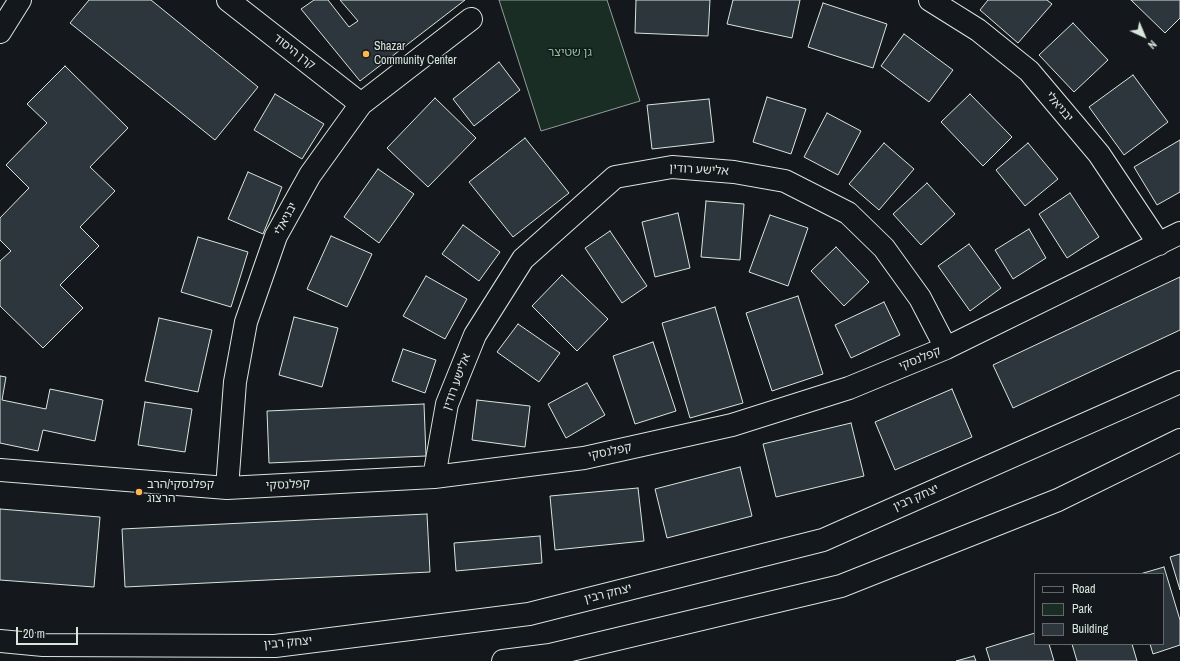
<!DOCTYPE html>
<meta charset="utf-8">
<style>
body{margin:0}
#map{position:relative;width:1180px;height:661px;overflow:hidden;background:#14181c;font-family:"Archivo Narrow",sans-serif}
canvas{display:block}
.legend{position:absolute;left:1034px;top:573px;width:130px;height:72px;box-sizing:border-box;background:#14181c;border:1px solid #626a69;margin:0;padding:5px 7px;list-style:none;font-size:12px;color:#d8e6dc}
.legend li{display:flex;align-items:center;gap:8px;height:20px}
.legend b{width:20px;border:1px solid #626a69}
.north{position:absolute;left:1124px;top:16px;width:40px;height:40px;-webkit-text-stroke:3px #14181c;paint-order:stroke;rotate:136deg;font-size:11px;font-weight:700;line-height:16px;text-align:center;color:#d8e6dc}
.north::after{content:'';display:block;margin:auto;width:14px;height:18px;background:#d8e6dc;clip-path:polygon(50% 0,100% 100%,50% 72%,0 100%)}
.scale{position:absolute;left:16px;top:627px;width:62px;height:18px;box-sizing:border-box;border:2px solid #d8e6dc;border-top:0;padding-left:5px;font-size:12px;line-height:14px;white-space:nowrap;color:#d8e6dc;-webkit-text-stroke:3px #14181c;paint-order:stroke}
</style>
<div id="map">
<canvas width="1180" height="661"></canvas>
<ul class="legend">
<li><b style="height:5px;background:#14181c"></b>Road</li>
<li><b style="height:11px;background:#1a2d24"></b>Park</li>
<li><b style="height:11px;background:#2c363c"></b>Building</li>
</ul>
<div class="north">N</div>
<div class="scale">20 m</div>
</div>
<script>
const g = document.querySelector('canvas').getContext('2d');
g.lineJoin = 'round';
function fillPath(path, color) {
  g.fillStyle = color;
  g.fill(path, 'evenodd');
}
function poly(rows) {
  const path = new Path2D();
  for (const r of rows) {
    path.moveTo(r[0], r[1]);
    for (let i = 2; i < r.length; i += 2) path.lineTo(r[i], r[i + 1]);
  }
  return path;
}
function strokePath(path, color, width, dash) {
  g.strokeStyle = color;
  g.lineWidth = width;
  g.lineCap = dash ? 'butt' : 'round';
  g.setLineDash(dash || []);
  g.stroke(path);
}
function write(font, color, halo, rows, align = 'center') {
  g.font = font + ' "Archivo Narrow","Noto Sans Hebrew",sans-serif';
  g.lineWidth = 3;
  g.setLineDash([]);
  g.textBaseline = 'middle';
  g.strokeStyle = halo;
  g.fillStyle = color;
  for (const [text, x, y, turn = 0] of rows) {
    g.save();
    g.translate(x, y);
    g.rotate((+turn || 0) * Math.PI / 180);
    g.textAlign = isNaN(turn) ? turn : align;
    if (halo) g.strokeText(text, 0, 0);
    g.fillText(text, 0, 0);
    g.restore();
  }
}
const green = poly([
 [499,0,607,0,640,101,541,131,499,0]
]);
fillPath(green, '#1a2d24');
strokePath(green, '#939e99', 1);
const building = poly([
 [89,0,151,0,258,87,215,140,70,23,89,0],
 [314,0,328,0,349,27,358,21,340,0,465,0,360,81,301,9,314,0],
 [636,0,710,0,708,36,635,33,636,0],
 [733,0,800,0,792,38,727,24,733,0],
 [988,0,1047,0,1052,4,1018,43,980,10,988,0],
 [1131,0,1180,0,1180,18,1165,33,1131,0],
 [823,3,887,24,873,68,808,47,823,3],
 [1073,23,1108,60,1074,92,1039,55,1073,23],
 [904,34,953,70,929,102,881,66,904,34],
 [499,62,520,90,474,126,453,99,499,62],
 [65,66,128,128,90,167,115,191,80,227,99,246,60,285,83,308,43,348,0,306,0,261,11,251,0,240,0,218,29,188,6,165,47,123,27,104,65,66],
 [1133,75,1168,122,1124,155,1089,107,1133,75],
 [275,94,324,124,302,159,254,130,275,94],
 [970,94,1012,137,983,166,941,122,970,94],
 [767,97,806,109,791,154,753,142,767,97],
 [435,98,476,138,428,187,387,148,435,98],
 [709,99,714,142,652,149,647,105,709,99],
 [827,113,861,131,838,175,804,157,827,113],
 [525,138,569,193,513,237,469,182,525,138],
 [1180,140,1180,192,1157,205,1134,167,1180,140],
 [884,143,914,169,879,210,849,184,884,143],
 [1028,143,1058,179,1025,206,996,170,1028,143],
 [378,169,414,194,379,243,344,217,378,169],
 [248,172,282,187,263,234,228,219,248,172],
 [927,183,955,214,921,245,893,214,927,183],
 [1070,193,1099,237,1067,258,1039,214,1070,193],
 [706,201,744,204,740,260,701,257,706,201],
 [678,213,690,268,655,277,642,222,678,213],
 [770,215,808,228,788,286,749,272,770,215],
 [463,225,500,252,479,281,442,254,463,225],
 [1029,229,1046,258,1013,279,995,250,1029,229],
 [610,231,647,286,622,303,585,248,610,231],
 [331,236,372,254,347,307,307,289,331,236],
 [198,237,248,252,231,307,181,292,198,237],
 [969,244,1001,288,970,311,938,266,969,244],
 [836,247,869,282,844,306,811,271,836,247],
 [562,275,608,319,577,351,532,306,562,275],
 [426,276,467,299,445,339,403,316,426,276],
 [1180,277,1180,330,1013,408,993,365,1180,277],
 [798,296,823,374,772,391,746,313,798,296],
 [884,302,900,335,851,358,835,325,884,302],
 [715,307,743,403,690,418,662,323,715,307],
 [294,317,338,328,322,387,279,375,294,317],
 [159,318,212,330,198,392,145,381,159,318],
 [518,324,560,353,539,382,497,352,518,324],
 [653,342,676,411,635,424,613,356,653,342],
 [403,349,436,360,425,393,392,381,403,349],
 [0,376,6,377,2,400,46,409,50,389,103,400,95,441,43,430,38,451,0,443,0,376],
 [587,383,605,415,566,438,548,404,587,383],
 [952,389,972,437,895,470,875,422,952,389],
 [477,400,530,406,525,447,472,440,477,400],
 [145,402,192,409,185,452,138,445,145,402],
 [424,404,426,456,269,463,267,411,424,404],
 [851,423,864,476,776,497,763,444,851,423],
 [740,467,752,516,667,538,655,489,740,467],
 [638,488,644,541,555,550,550,496,638,488],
 [0,509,100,517,94,587,0,580,0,509],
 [427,514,430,572,125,587,122,529,427,514],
 [540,536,542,563,456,571,454,543,540,536],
 [1180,554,1180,590,1170,557,1180,554],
 [1164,567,1180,620,1180,645,1153,654,1150,644,1163,644,1163,574,1140,574,1164,567],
 [1035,633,1035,644,1049,644,1054,661,990,661,986,648,1035,633],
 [1072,644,1132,644,1137,661,1077,661,1072,644],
 [974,656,976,661,956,661,974,656]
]);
fillPath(building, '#2c363c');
strokePath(building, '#d8e6dc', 1);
const minor = poly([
 [228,0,361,104],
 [930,0,978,30,1029,71,1099,154,1159,244],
 [0,32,20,0],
 [0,470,227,488,434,477,584,458,732,425,849,388,946,348,1180,233],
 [434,477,447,404,475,335,523,259,615,177,672,167,734,172,785,181,848,213,884,248,920,298,946,348],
 [227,488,235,382,246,322,276,236,310,175,361,104,471,19]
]);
const major = poly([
 [0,641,43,645,275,646,529,614,823,540,1180,382],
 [503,661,550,655,841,586,1058,500,1180,440]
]);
strokePath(minor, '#d8e6dc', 24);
strokePath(major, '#d8e6dc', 24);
strokePath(minor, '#14181c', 22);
strokePath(major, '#14181c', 22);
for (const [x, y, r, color] of [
 [366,54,4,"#ffb74d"],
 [139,492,4,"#ffb74d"]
]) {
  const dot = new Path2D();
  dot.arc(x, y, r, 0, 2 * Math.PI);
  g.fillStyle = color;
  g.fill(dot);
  strokePath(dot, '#14181c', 1.5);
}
write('12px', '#d8e6dc', '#14181c', [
 ["Shazar",374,47],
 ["Community Center",374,61],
 ["קפלנסקי/הרב",147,485],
 ["הרצוג",147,499]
], 'left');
write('12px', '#d8e6dc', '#14181c', [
 ["קרן היסוד",294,52,38],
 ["יבניאלי",1059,107,50],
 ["אלישע רודין",699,170,3],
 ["יבניאלי",286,219,-62],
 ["קפלנסקי",920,359,-22],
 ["אלישע רודין",457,382,-70],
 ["קפלנסקי",610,452,-12],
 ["קפלנסקי",288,485,-3],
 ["יצחק רבין",916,498,-24],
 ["יצחק רבין",608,594,-14],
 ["יצחק רבין",288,643,-5]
]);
write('12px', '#8ac095', '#14181c', [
 ["גן שטיצר",570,53]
]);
</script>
